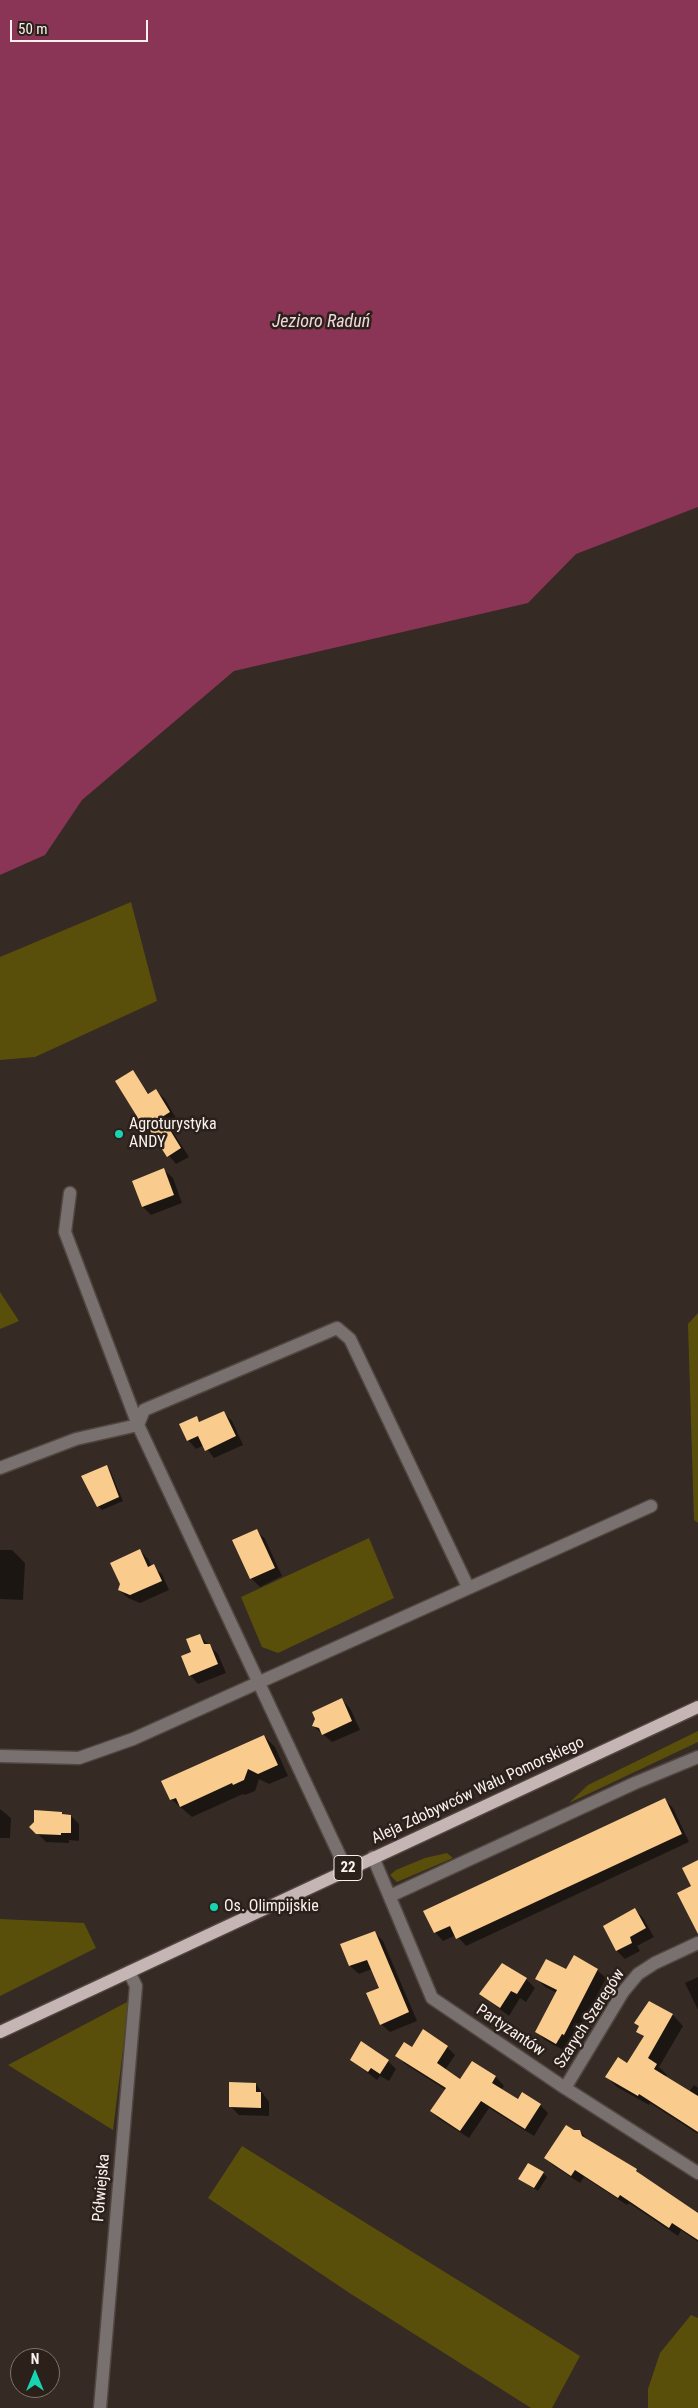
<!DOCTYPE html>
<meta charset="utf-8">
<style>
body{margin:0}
#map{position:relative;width:698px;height:2408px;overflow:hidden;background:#362a24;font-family:"Roboto Condensed",sans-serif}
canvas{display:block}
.north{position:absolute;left:10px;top:2348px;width:50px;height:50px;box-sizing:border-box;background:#2c201a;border:1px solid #7e746e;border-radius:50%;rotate:0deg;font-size:14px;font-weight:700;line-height:20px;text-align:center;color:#f9f1ed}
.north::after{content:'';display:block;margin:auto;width:18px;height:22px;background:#17d5b2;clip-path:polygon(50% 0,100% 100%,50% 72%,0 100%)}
.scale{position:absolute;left:10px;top:20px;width:138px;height:22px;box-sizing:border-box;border:2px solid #f9f1ed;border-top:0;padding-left:6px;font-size:15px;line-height:18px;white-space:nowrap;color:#f9f1ed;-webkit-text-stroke:4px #2c201a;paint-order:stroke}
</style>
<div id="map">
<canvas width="698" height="2408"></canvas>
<div class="north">N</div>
<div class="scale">50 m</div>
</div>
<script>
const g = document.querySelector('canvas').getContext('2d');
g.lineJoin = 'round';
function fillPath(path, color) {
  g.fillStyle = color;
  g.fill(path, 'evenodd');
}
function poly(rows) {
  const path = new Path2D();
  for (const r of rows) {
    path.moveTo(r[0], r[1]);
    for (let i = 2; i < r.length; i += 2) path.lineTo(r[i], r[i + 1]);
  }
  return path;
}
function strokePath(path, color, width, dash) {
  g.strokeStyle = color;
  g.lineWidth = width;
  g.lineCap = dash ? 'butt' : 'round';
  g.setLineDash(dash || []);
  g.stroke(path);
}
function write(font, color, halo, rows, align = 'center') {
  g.font = font + ' "Roboto Condensed",sans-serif';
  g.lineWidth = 5;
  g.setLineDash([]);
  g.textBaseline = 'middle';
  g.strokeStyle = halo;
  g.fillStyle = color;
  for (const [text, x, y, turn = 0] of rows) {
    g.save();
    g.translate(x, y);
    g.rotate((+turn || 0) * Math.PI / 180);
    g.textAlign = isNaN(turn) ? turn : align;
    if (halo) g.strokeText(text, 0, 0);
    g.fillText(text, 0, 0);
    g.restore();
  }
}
fillPath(poly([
 [131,902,157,1001,35,1057,0,1060,0,957],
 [0,1292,19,1321,0,1329],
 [698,1313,698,1523,694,1520,688,1324],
 [369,1538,394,1598,278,1653,262,1647,241,1597],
 [698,1731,698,1742,569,1803,588,1785],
 [447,1853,453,1858,397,1882,390,1875,396,1870,425,1858],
 [0,1919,84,1923,96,1948,0,1996],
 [129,2001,113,2130,8,2065],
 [242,2146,580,2356,552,2408,531,2408,351,2294,208,2198],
 [691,2315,698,2318,698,2408,648,2408,648,2389,660,2353]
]), '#594f0b');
fillPath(poly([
 [0,0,698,0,698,507,576,554,528,603,234,671,82,800,45,855,0,875]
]), '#8a3555');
fillPath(poly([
 [133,1072,150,1095,156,1091,165,1099,177,1120,169,1126,189,1157,176,1164,147,1130,117,1082],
 [164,1170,173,1178,182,1203,151,1215,143,1207],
 [224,1413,232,1421,243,1445,214,1458,204,1445,196,1449,188,1440,196,1418,202,1423],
 [106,1466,110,1470,123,1501,102,1510,98,1506],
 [256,1530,265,1539,282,1576,260,1587,251,1578],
 [0,1550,12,1550,25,1563,23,1600,0,1599],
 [140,1550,148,1559,152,1567,162,1574,169,1590,140,1603,128,1598,119,1590],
 [199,1635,218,1654,226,1673,198,1684,190,1675,193,1652],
 [342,1700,350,1708,360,1730,332,1742,313,1726],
 [264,1736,275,1747,288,1776,269,1784,259,1779,255,1791,245,1795,243,1794,192,1817,171,1799],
 [665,1800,673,1808,689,1842,466,1946,456,1935,443,1941,435,1932],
 [0,1809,11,1818,10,1838,0,1838],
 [62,1813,64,1816,71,1816,79,1824,79,1841,69,1840,69,1843,46,1842,31,1827],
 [635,1909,643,1918,654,1937,637,1946,640,1951,625,1959,617,1951],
 [375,1933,383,1941,417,2021,390,2032,381,2024,381,1988,372,1969,359,1974,350,1966],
 [502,1964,526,1979,535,1988,526,2002,520,1998,509,2016,480,1994],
 [597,1970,606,1978,573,2042,570,2041,565,2051,545,2040,536,2031,557,1993,545,1987,537,1979,566,1971],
 [698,1977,698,2010,685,1983],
 [649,2003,673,2015,683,2026,659,2067,667,2075,666,2077,689,2092,694,2085,698,2088,698,2134,650,2103,649,2105,617,2087,607,2077,628,2065,645,2038,638,2031,640,2028,636,2023],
 [447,2047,455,2055,445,2070,461,2080,472,2063,496,2077,504,2086,501,2090,519,2101,540,2105,548,2113,534,2136,489,2108,469,2138,439,2119,431,2111,446,2090,405,2064,397,2055,412,2048],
 [351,2060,388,2061,396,2069,389,2081,380,2076,377,2080],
 [256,2084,269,2102,269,2116,239,2115,230,2106],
 [580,2131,589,2141,636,2170,645,2179,698,2214,698,2242,681,2230,678,2236,629,2203,627,2205,584,2177,580,2183,554,2166,545,2158,573,2132],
 [543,2173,547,2177,538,2191,520,2179]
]), '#0007');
fillPath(poly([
 [133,1070,148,1094,156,1089,170,1112,162,1117,181,1148,167,1157,149,1129,146,1131,115,1081],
 [164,1168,174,1195,142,1207,132,1181],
 [224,1411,236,1436,205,1451,198,1436,187,1441,179,1424,197,1416,199,1422],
 [107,1465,119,1497,97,1507,81,1476],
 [257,1529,275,1568,250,1579,232,1540],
 [140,1549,148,1567,154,1564,162,1581,130,1595,118,1590,120,1584,110,1563],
 [200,1634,204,1644,210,1644,218,1664,189,1676,181,1656,191,1652,186,1639],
 [342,1698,352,1721,322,1735,319,1728,312,1726,315,1719,312,1712],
 [264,1735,278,1765,258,1774,248,1769,244,1780,233,1785,232,1783,180,1807,176,1798,170,1800,161,1781],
 [665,1798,682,1834,456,1939,450,1926,434,1933,423,1911],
 [34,1810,62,1812,62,1814,71,1815,71,1833,61,1833,61,1835,36,1834,29,1827,34,1822],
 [698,1860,698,1934,677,1893,691,1886,682,1868],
 [635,1908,646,1928,630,1937,632,1943,616,1951,603,1926],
 [375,1931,409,2012,380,2025,366,1993,379,1988,367,1960,349,1966,340,1944],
 [574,1955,598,1969,564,2035,562,2034,556,2044,535,2032,557,1990,535,1979,546,1959,566,1969],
 [502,1963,527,1978,517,1994,511,1991,500,2008,479,1994],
 [649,2001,673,2014,648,2058,657,2064,654,2069,698,2096,698,2132,639,2094,638,2096,605,2077,618,2057,627,2063,644,2036,636,2032,639,2026,634,2023],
 [423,2029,448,2046,437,2063,460,2079,472,2061,496,2076,492,2083,518,2099,522,2092,541,2104,525,2129,481,2101,460,2131,430,2111,446,2088,395,2056,404,2042,412,2047],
 [361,2041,389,2060,380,2074,371,2068,368,2072,350,2060],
 [229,2082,256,2083,256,2092,261,2092,261,2108,229,2107],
 [566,2125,574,2130,580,2130,582,2136,637,2169,636,2171,698,2213,698,2240,672,2223,669,2228,620,2195,618,2198,575,2170,571,2176,544,2158],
 [528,2163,544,2172,534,2188,518,2179]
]), '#f9cb8c');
const minor = poly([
 [70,1193,65,1232,138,1425,346,1869],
 [0,1468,76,1439,138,1425,144,1410,337,1328,350,1339,468,1587],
 [0,1756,79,1758,133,1739,651,1506],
 [373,1857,432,1998,565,2088,698,2173],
 [390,1896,635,1783,698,1757],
 [565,2088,623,1992,638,1974,655,1963,698,1943],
 [100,2408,136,1986,129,1972]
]);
const major = poly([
 [0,2032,698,1707]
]);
strokePath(minor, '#514640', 15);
strokePath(major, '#514640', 15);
strokePath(minor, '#797170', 12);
strokePath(major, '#c5b5b4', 12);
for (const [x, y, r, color] of [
 [119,1134,5,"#17d5b2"],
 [214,1907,5,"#17d5b2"]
]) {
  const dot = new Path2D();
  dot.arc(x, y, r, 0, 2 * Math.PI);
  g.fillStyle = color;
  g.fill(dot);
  strokePath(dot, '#2c201a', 2);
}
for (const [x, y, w] of [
 [348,1868,28]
]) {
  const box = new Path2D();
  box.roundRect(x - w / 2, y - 12.5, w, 25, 4);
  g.fillStyle = '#2c201a';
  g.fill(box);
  strokePath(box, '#f9f1ed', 1);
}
write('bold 15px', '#f9f1ed', null, [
 ["22",348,1868]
]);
write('16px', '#f9f1ed', '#2c201a', [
 ["Agroturystyka",129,1125],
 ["ANDY",129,1143],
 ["Os. Olimpijskie",224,1907]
], 'left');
write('16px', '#f9f1ed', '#2c201a', [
 ["Aleja Zdobywców Wału Pomorskiego",478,1791,-25],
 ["Szarych Szeregów",590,2019,-57],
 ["Partyzantów",510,2031,34],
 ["Półwiejska",102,2188,-85]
]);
write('italic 18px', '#f1d7de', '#2c201a', [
 ["Jezioro Raduń",321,322]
]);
</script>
